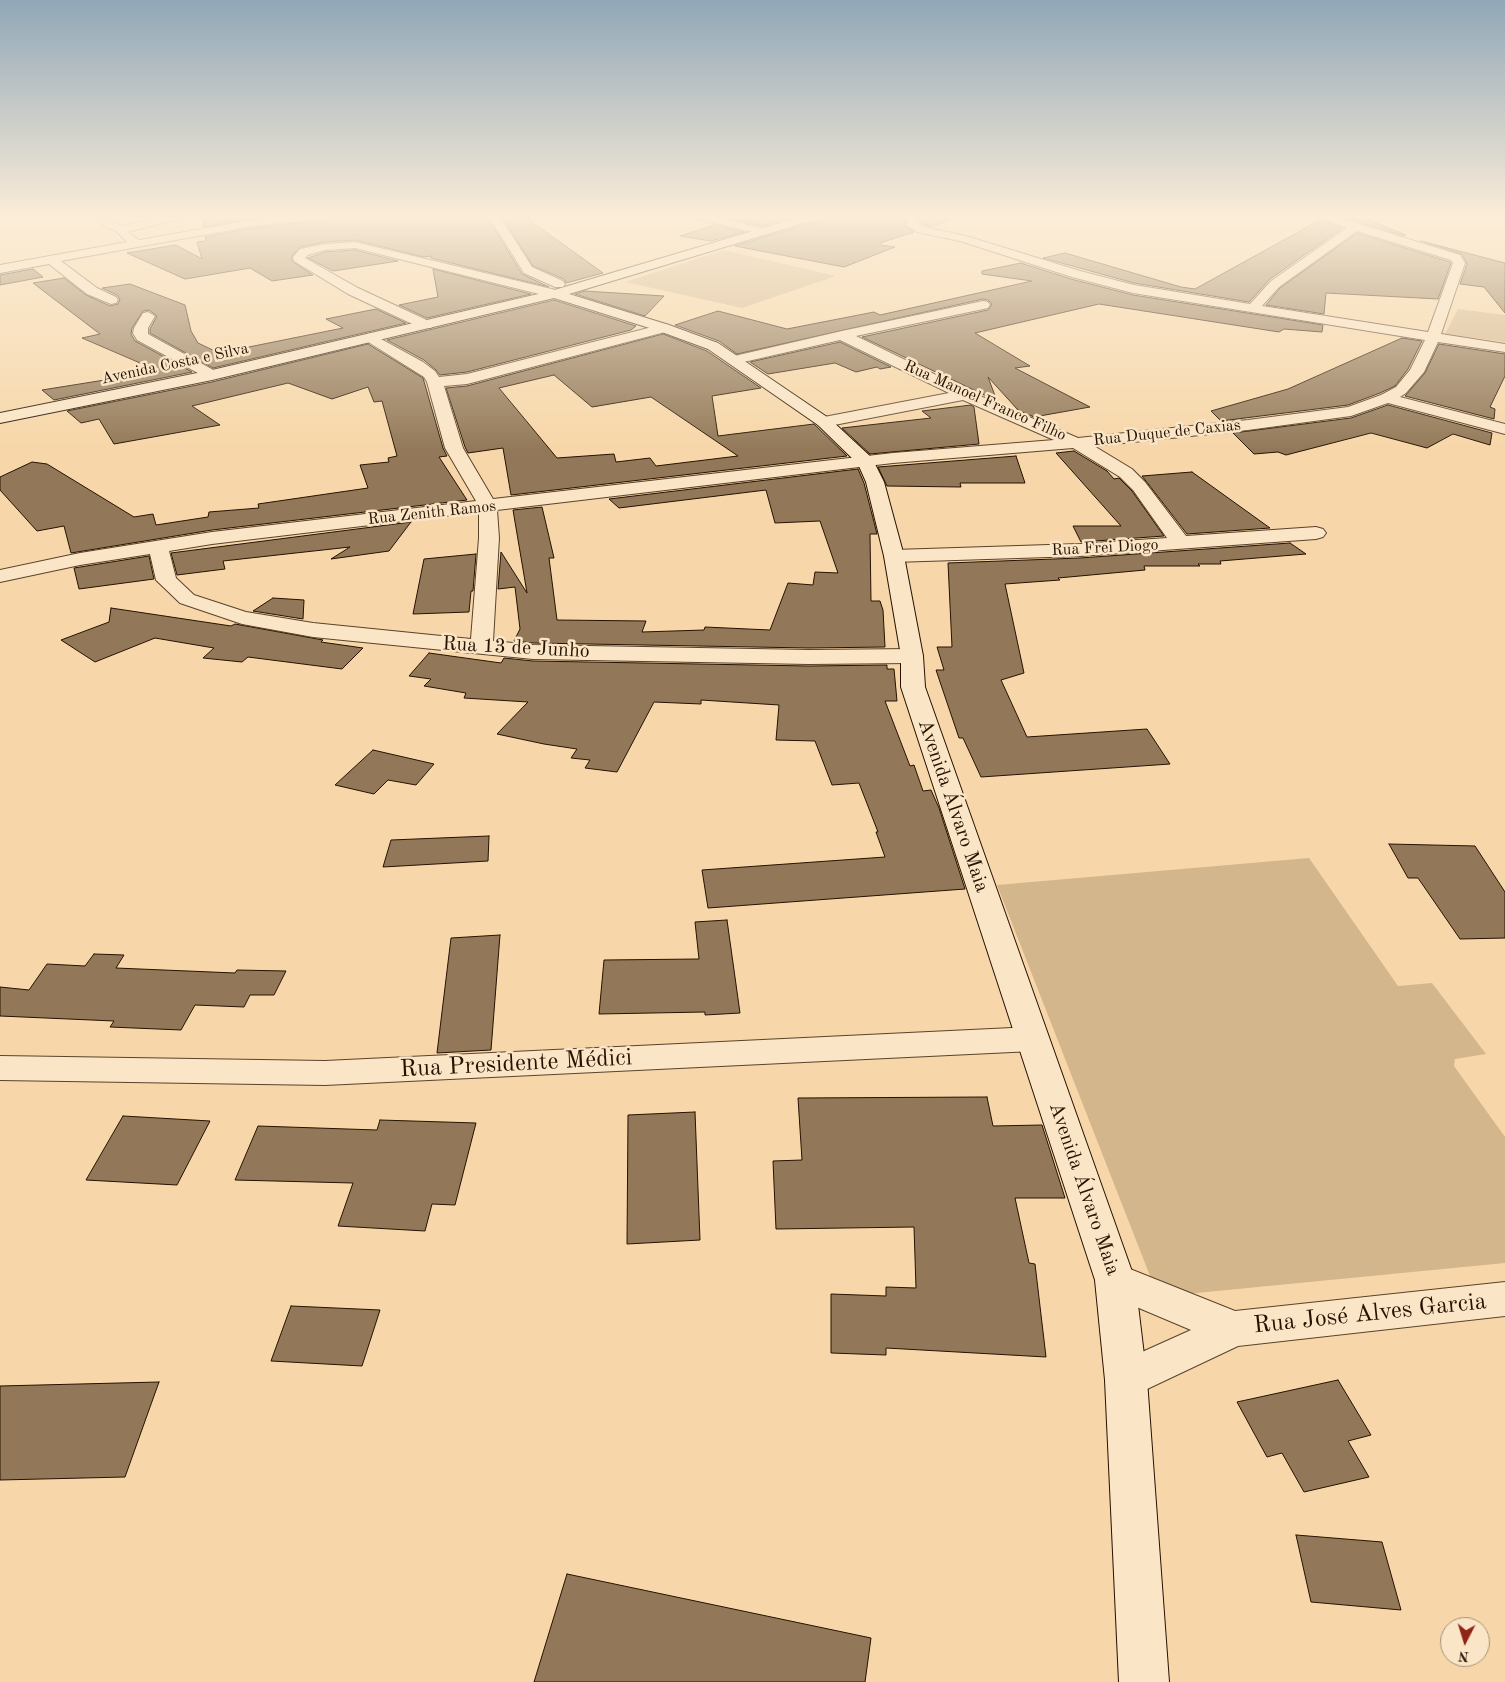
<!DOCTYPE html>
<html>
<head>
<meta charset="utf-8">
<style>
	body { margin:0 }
	#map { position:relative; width:1505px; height:1682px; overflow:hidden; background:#f7d7a9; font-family:"Old Standard TT",serif }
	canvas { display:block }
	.north { position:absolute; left:1440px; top:1617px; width:50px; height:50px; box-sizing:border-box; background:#fae5c7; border:1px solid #a59178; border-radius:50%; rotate:185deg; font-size:14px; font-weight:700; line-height:20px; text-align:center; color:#251201 }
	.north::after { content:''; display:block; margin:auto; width:18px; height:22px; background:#8f2418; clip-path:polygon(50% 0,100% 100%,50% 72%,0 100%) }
</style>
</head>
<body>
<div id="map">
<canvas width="1505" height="1682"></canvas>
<div class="north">N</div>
</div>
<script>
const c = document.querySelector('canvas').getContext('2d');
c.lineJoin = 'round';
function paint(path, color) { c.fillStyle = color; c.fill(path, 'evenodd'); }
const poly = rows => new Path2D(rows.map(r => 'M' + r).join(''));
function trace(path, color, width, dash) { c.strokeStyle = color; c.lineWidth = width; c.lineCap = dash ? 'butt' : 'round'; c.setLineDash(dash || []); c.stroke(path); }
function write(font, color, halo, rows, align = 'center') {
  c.font = font + ' "Old Standard TT",serif'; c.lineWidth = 5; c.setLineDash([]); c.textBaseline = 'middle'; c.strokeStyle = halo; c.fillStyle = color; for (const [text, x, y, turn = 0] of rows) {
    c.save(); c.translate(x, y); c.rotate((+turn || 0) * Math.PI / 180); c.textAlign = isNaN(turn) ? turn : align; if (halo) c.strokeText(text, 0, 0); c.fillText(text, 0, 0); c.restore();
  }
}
paint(poly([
	[724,250,836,276,742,308,625,282],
	[1458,309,1505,315,1505,342,1445,334],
	[1309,858,1398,986,1432,983,1486,1054,1455,1059,1454,1066,1505,1137,1505,1263,1186,1294,1152,1281,997,885]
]), '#d3b68c');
const building = poly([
	[202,215,276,215,204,227,202,215],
	[329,215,486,215,522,274,549,287,431,258,431,256,424,257,355,240,325,242,300,247,292,256,292,261,313,275,272,281,250,268,185,279,127,253,176,245,202,259,197,242,206,241,205,237,247,229,322,220,329,215],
	[501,215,522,215,603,273,566,283,564,279,533,266,501,215],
	[749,215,799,215,762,226,734,220,749,215],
	[827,215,908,215,904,226,914,232,880,243,881,245,895,247,844,267,735,246,825,219,827,215],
	[922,215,949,215,950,220,931,227,920,223,922,215],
	[1337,215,1357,215,1406,235,1404,236,1337,215],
	[1320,220,1343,228,1270,279,1249,302,1134,283,1043,258,1065,253,1181,287,1195,289,1320,220],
	[715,225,744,232,711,241,680,236,715,225],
	[1357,233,1450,262,1451,263,1438,299,1326,293,1324,314,1266,305,1280,288,1357,233],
	[1421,241,1505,263,1505,313,1484,287,1460,284,1467,264,1462,254,1421,241],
	[355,250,398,261,333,271,308,258,325,252,355,250],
	[1021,263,1071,279,1133,295,1323,325,1322,332,1284,329,1279,332,1099,304,975,333,1030,366,1015,368,1090,407,1034,417,1018,410,988,377,997,401,862,337,988,310,992,304,988,300,983,299,737,354,719,341,675,325,718,311,787,329,874,312,880,315,1032,281,982,274,982,271,1021,263],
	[33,269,43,277,0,285,0,275,33,269],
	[433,269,531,294,427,318,399,305,438,297,433,269],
	[64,278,86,295,110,306,118,304,120,299,117,295,102,288,130,284,185,305,191,331,198,343,219,353,343,328,326,319,376,309,406,323,213,368,150,333,150,329,157,316,149,310,143,311,132,328,131,334,135,341,192,372,54,400,42,390,117,378,112,374,147,366,82,338,100,334,33,283,64,278],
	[585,291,664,296,645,316,575,294,585,291],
	[554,300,636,326,631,330,467,372,440,375,436,370,424,360,387,340,554,300],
	[663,334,707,351,761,388,712,396,718,436,814,424,847,456,511,495,503,448,468,453,465,447,446,388,467,386,663,334],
	[554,375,592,407,651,397,738,456,656,466,650,458,616,462,614,454,557,458,499,388,554,375],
	[1402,338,1422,341,1408,369,1395,386,1380,393,1348,405,1221,421,1211,411,1288,389,1402,338],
	[840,342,891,367,880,369,877,367,856,372,835,363,768,374,750,362,840,342],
	[368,344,423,378,443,448,447,456,439,457,467,500,212,530,71,553,64,526,37,531,0,490,0,477,32,462,47,464,134,517,153,514,156,525,208,517,209,512,259,508,258,504,368,488,360,465,389,462,388,458,397,456,382,401,374,402,368,387,332,399,288,383,192,406,220,425,114,444,99,419,81,423,67,411,212,382,368,344],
	[1439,344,1505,354,1505,376,1490,407,1495,409,1494,419,1405,396,1425,373,1439,344],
	[971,405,974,407,979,444,870,454,842,428,931,418,922,411,971,405],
	[1388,405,1492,433,1490,445,1453,434,1427,448,1371,433,1286,455,1278,452,1254,454,1233,433,1351,418,1388,405],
	[1074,451,1107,471,1114,479,1119,478,1132,491,1164,536,1081,542,1073,526,1121,526,1056,453,1074,451],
	[1016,456,1025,483,960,483,961,487,887,486,878,467,1016,456],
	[858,469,864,483,877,534,870,534,871,601,880,601,883,610,885,647,809,648,533,643,514,641,520,629,515,587,498,589,501,552,527,593,513,510,542,507,554,558,549,558,557,620,646,621,642,632,704,630,705,627,770,630,788,583,813,585,815,572,838,573,820,521,775,523,766,490,619,508,609,499,858,469],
	[1192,472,1270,528,1187,534,1142,476,1192,472],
	[411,522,389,551,331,559,350,547,223,561,225,569,177,575,171,553,411,522],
	[1290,543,1306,554,1220,561,1221,564,1198,564,1200,566,1144,566,1145,570,1058,578,1060,580,1005,584,1024,673,1001,680,1027,737,1147,729,1170,764,981,777,963,738,959,738,936,670,944,670,937,647,952,647,948,563,1080,558,1290,543],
	[476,554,473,591,471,591,469,612,413,614,424,559,476,554],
	[149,556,154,579,79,589,74,568,149,556],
	[273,598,304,600,303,619,253,611,273,598],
	[111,608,231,626,235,624,323,640,321,642,363,648,342,669,248,657,242,662,203,658,214,648,155,638,95,662,61,640,109,622,111,608],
	[429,653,501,663,504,658,533,661,809,666,887,665,887,669,894,669,897,701,885,701,910,766,914,765,923,791,931,790,939,808,965,889,708,908,702,870,885,857,876,832,878,832,859,783,832,785,815,741,776,740,779,705,701,700,701,704,654,702,617,772,585,768,590,760,571,758,577,749,544,744,497,734,528,702,464,698,466,693,424,686,431,679,409,676,429,653],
	[373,750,434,764,416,785,388,780,374,794,335,785,373,750],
	[489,836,488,861,383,867,391,840,489,836],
	[1389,844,1475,846,1505,892,1505,938,1460,939,1418,878,1408,878,1389,844],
	[727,920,740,1013,705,1015,705,1012,599,1014,604,960,699,959,695,922,727,920],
	[500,935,491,1050,437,1053,451,938,500,935],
	[94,954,124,955,116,968,235,973,237,970,286,971,274,995,250,995,244,1007,195,1005,181,1030,110,1027,114,1021,0,1016,0,987,29,990,47,964,85,966,94,954],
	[987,1097,993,1126,1042,1125,1065,1198,1015,1198,1029,1263,1035,1264,1046,1357,886,1348,886,1355,831,1353,831,1294,886,1296,886,1287,916,1288,914,1227,776,1229,773,1161,802,1160,798,1098,987,1097],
	[695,1112,700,1240,627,1244,628,1115,695,1112],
	[123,1116,210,1121,177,1185,86,1180,123,1116],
	[380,1120,476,1123,455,1205,432,1204,425,1231,338,1226,353,1183,235,1180,258,1126,377,1130,380,1120],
	[291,1306,380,1310,362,1366,271,1361,291,1306],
	[1338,1380,1371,1435,1348,1441,1369,1477,1304,1492,1282,1453,1267,1457,1237,1402,1338,1380],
	[159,1382,125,1477,0,1480,0,1386,159,1382],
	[1296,1535,1382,1542,1401,1610,1311,1602,1296,1535],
	[567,1574,871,1638,865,1682,534,1682,567,1574]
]);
paint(building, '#927858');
trace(building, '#251201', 1);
const street = poly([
	[93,215,104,215,109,221,123,226,168,215,187,215,186,217,128,232,139,240,247,221,292,215,327,215,322,218,247,227,61,261,97,288,116,297,118,300,116,303,111,304,87,294,49,264,0,273,0,265,127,242,116,231,101,225,93,215],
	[488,215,499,215,532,267,563,281,565,284,563,287,555,287,524,273,488,215],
	[686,215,707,215,770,230,772,232,766,235,687,217,686,215],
	[910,215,920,215,918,224,924,227,966,236,1080,271,1134,285,1250,304,1271,281,1347,228,1313,215,1330,215,1460,255,1465,263,1441,334,1505,344,1505,352,1438,342,1424,372,1406,393,1400,397,1505,424,1505,434,1388,403,1351,416,1248,430,1094,446,1132,469,1145,482,1186,536,1316,527,1323,529,1326,533,1323,537,1316,539,1080,556,894,562,887,560,884,556,887,552,894,550,1080,544,1167,538,1133,490,1120,477,1073,448,893,463,497,510,499,538,493,641,533,645,809,650,912,649,920,651,923,656,920,661,912,663,809,664,533,659,313,637,242,624,180,603,156,580,150,554,80,565,0,582,0,570,80,553,212,532,476,501,445,448,427,382,424,377,365,340,363,337,370,333,423,362,435,371,439,377,467,374,664,324,669,325,671,328,669,331,467,384,444,386,463,448,493,499,893,453,1054,440,963,400,824,427,818,425,816,422,818,419,824,417,949,393,840,340,735,364,730,363,728,360,730,357,842,331,983,301,988,302,990,305,988,308,856,336,971,392,1078,438,1248,420,1348,407,1381,395,1396,387,1410,370,1425,340,1133,293,1072,277,960,241,917,232,906,225,910,215],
	[1357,231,1451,260,1453,263,1428,332,1262,306,1279,287,1357,231],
	[479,512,479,538,471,639,313,623,246,612,194,595,176,578,169,551,212,544,479,512],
	[355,242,560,291,561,294,555,298,355,248,325,250,308,255,305,258,358,288,431,322,433,325,431,328,421,328,348,294,294,261,293,257,300,249,325,244,355,242],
	[148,312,155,316,148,328,148,334,217,372,220,375,217,378,207,378,137,340,133,333,134,328,143,313,148,312],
	[1033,1027,1045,1031,1049,1039,1045,1047,1033,1051,325,1085,0,1080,0,1056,325,1061,1033,1027],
	[1115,1263,1235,1311,1505,1282,1505,1316,1238,1346,1126,1399,1111,1394,1105,1380,1111,1366,1191,1330,1101,1292,1095,1280,1101,1268,1115,1263]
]);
const secondary = poly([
	[807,215,825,215,824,217,569,294,669,325,718,343,830,419,872,458,884,482,904,556,923,656,925,687,1135,1280,1147,1380,1169,1682,1119,1682,1105,1380,1095,1280,901,687,901,656,884,556,866,482,858,464,818,425,708,349,659,331,554,298,212,380,0,423,0,413,212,370,551,291,807,215]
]);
trace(street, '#5a432b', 2);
trace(secondary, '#251201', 2);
paint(street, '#fae5c7');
paint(secondary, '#fae5c7');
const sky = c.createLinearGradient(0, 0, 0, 451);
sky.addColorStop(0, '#91a7b8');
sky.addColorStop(0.48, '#fbedd8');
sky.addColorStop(1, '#fbedd800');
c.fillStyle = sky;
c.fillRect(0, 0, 1505, 451);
write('16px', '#251201', '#fae5c7', [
	["Avenida Costa e Silva",175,364,-12],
	["Rua Manoel Franco Filho",985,401,24],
	["Rua Duque de Caxias",1167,433,-6],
	["Rua Zenith Ramos",432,513,-6],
	["Rua Frei Diogo",1105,548,-3]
]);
write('20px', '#251201', '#fae5c7', [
	["Rua 13 de Junho",516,648,3],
	["Avenida Álvaro Maia",953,806,71],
	["Avenida Álvaro Maia",1084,1189,71]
]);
write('24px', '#251201', '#fae5c7', [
	["Rua Presidente Médici",516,1064,-3],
	["Rua José Alves Garcia",1370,1314,-6]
]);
</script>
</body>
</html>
